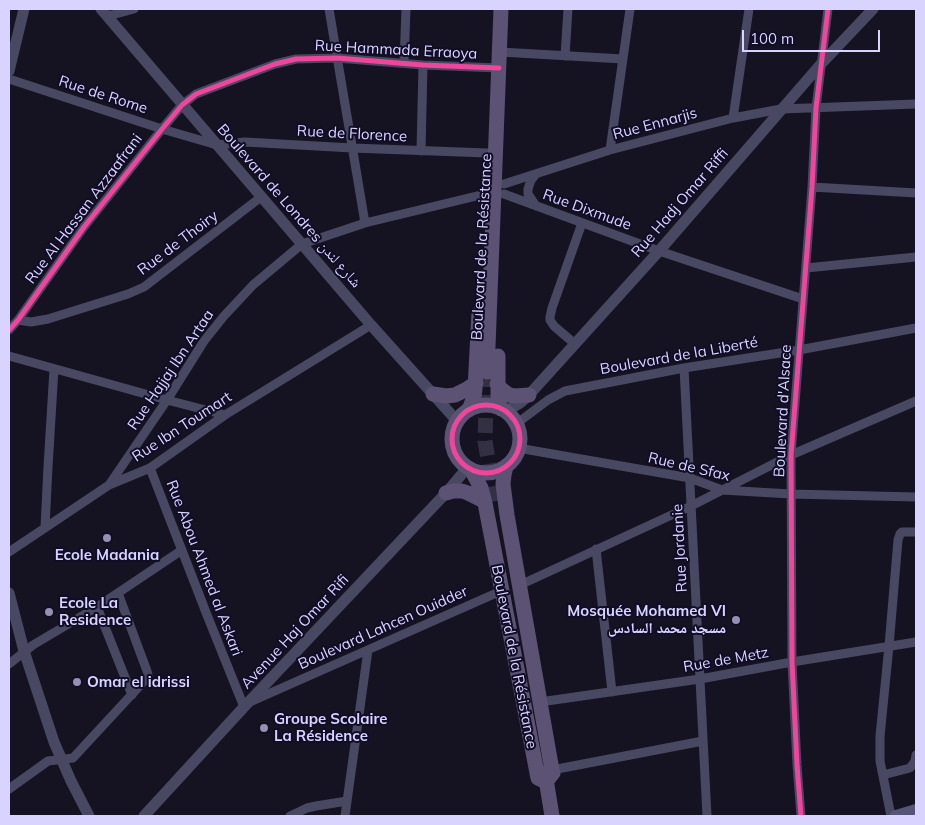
<!DOCTYPE html>
<html>
<head>
<meta charset="utf-8">
<style>
	body { margin:0 }
	#map { position:relative; width:925px; height:825px; overflow:hidden; background:#151321; font-family:Mulish,sans-serif }
	canvas { display:block }
	.frame { position:absolute; inset:0; border:10px solid #d8d4ff; pointer-events:none }
	.scale { position:absolute; left:742px; top:30px; width:138px; height:22px; box-sizing:border-box; border:2px solid #d8d4ff; border-top:0; padding-left:6px; font-size:15px; line-height:18px; white-space:nowrap; color:#d8d4ff; -webkit-text-stroke:4px #110d27; paint-order:stroke }
</style>
</head>
<body>
<div id="map">
<canvas width="925" height="825"></canvas>
<div class="frame"></div>
<div class="scale">100 m</div>
</div>
<script>
const c = document.querySelector('canvas').getContext('2d');
c.lineJoin = 'round';
const poly = rows => new Path2D(rows.map(r => 'M' + r).join(''));
function trace(path, color, width, dash) { c.strokeStyle = color; c.lineWidth = width; c.lineCap = dash ? 'butt' : 'round'; c.setLineDash(dash || []); c.stroke(path); }
function write(font, color, halo, rows, align = 'center') {
  c.font = font + ' Mulish,"Noto Naskh Arabic",sans-serif'; c.lineWidth = 4; c.setLineDash([]); c.textBaseline = 'middle'; c.strokeStyle = halo; c.fillStyle = color; for (const [text, x, y, turn = 0] of rows) {
    c.save(); c.translate(x, y); c.rotate((+turn || 0) * Math.PI / 180); c.textAlign = isNaN(turn) ? turn : align; if (halo) c.strokeText(text, 0, 0); c.fillText(text, 0, 0); c.restore();
  }
}
trace(poly([
	[487,372,485,441,495,502]
]), '#323042', 15, [15, 8]);
trace(poly([
	[329,9,365,223],
	[108,16,134,9],
	[500,52,623,59],
	[565,56,568,9],
	[404,63,406,9],
	[9,79,162,129,217,145,245,142,352,148,487,153],
	[733,118,749,9],
	[610,150,630,9],
	[421,151,423,65],
	[504,184,610,150,733,118,781,109,916,104],
	[812,187,916,193],
	[504,194,659,251,803,299],
	[536,206,528,194,528,189,531,180,536,174],
	[806,268,916,257],
	[18,320,31,322,48,319,128,294,144,287,261,197],
	[9,330,18,320,84,227,162,129,182,105,196,94,275,64,296,59,337,58,423,65,499,68],
	[575,344,554,326,550,320,550,317,552,308,582,223],
	[9,356,167,400,225,415],
	[684,368,707,816],
	[516,424,548,400,565,391,684,368,799,350,916,328],
	[518,448,690,478,722,490,791,494,916,497],
	[150,468,207,615,244,707],
	[109,485,167,400,204,341,224,316,253,285,302,244,365,223,485,194],
	[45,527,48,467,54,369],
	[596,549,612,692],
	[9,552,109,485,150,468,225,415,371,325],
	[520,585,691,506,791,455,916,401],
	[97,607,132,695],
	[9,664,33,645,97,607,182,550],
	[250,702,501,591],
	[540,702,700,679,792,662,916,642],
	[552,770,703,741],
	[883,775,910,768,915,761,916,755],
	[9,789,48,761,73,758,147,678,148,675,147,671,118,593],
	[290,816,307,808,316,806,347,801],
	[345,816,368,650],
	[801,816,797,765,792,662,791,455,812,187,816,108,828,9],
	[891,816,880,761,880,736,889,646,898,540,900,534,902,532,916,532]
]), '#484862', 9);
trace(poly([
	[101,9,371,325,457,421],
	[9,71,24,9],
	[505,412,520,403,528,396,659,251,821,64,873,9],
	[9,593,24,651,54,742,71,781,89,816],
	[144,816,244,707,446,493,467,468]
]), '#484862', 11);
trace(poly([
	[896,816,916,810]
]), '#565575', 12);
trace(poly([
	[498,356,498,396,499,403,501,409],
	[487,372,501,9],
	[497,384,501,389,509,395,515,396,529,395],
	[433,394,446,396,455,395,467,389,476,383],
	'452 439a34 34 0 1 1 68 0a34 34 0 1 1-68 0Z',
	[469,410,474,397,475,389,479,313],
	[506,466,504,475,503,484,507,515,552,770,553,773,546,782],
	[472,471,481,488,485,503,538,778,546,782],
	[446,493,453,491,462,491,468,493,484,501],
	[545,773,552,816]
]), '#5c5273', 15);
trace(poly([
	[9,330,18,320,84,227,162,129,182,105,196,94,275,64,296,59,337,58,423,65,499,68],
	'452 439a34 34 0 1 1 68 0a34 34 0 1 1-68 0Z',
	[801,816,797,765,792,662,791,455,812,187,816,108,828,9]
]), '#ed469a', 5);
for (const [x, y, r, color] of [
	[107,538,5,"#9490b1"],
	[49,612,5,"#9490b1"],
	[736,620,5,"#9490b1"],
	[77,682,5,"#9490b1"],
	[264,728,5,"#9490b1"]
]) { const dot = new Path2D(); dot.arc(x, y, r, 0, 2 * Math.PI); c.fillStyle = color; c.fill(dot); trace(dot, '#110d27', 2); }
write('15px', '#d8d4ff', '#110d27', [
	["Rue Hammada Erraoya",396,50,3],
	["Rue de Rome",103,95,18],
	["Rue Ennarjis",655,124,-15],
	["Rue de Florence",352,134,3],
	["Rue Hadj Omar Riffi",680,203,-49],
	["Boulevard de Londres شارع لندن",289,206,49],
	["Rue Al Hassan Azzaafrani",84,209,-53],
	["Rue Dixmude",587,210,20],
	["Rue de Thoiry",178,243,-37],
	["Boulevard de la Résistance",482,247,-87],
	["Boulevard de la Liberté",679,356,-10],
	["Rue Hajjaj Ibn Artaa",171,370,-56],
	["Boulevard d'Alsace",783,411,-87],
	["Rue Ibn Toumart",182,427,-33],
	["Rue de Sfax",689,467,13],
	["Rue Jordanie",680,548,-93],
	["Rue Abou Ahmed al Askari",204,568,69],
	["Boulevard Lahcen Ouidder",383,628,-24],
	["Avenue Haj Omar Rifi",295,632,-47],
	["Boulevard de la Résistance",514,657,79],
	["Rue de Metz",726,660,-10]
]);
write('bold 15px', '#d8d4ff', '#110d27', [
	["Ecole Madania",107,555,"center"],
	["Ecole La",59,603],
	["Residence",59,620],
	["Mosquée Mohamed VI",726,611,"right"],
	["مسجد محمد السادس",726,628,"right"],
	["Omar el idrissi",87,682],
	["Groupe Scolaire",274,719],
	["La Résidence",274,736]
], 'left');
</script>
</body>
</html>
